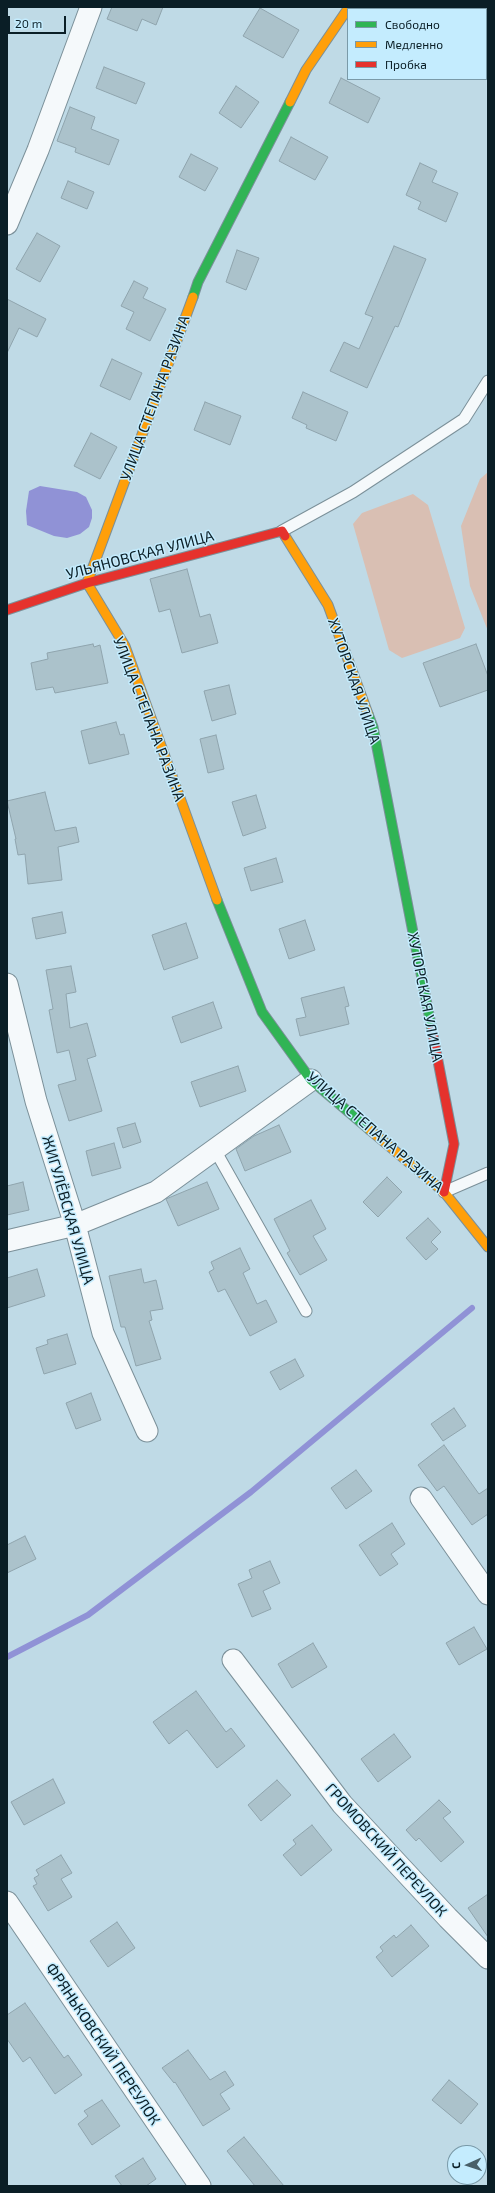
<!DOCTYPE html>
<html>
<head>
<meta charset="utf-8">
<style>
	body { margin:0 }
	#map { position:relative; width:495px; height:2193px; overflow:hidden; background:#bfdae6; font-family:"Exo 2",sans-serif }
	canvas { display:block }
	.frame { position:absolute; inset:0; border:8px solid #0a1e26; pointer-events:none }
	.legend { position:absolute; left:347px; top:8px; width:140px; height:72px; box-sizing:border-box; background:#c4ecfe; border:1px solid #7a9aa8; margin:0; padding:5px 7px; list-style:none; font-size:12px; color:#0a1e26 }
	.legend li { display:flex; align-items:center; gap:8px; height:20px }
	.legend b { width:20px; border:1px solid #7a9aa8 }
	.north { position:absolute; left:447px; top:2145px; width:40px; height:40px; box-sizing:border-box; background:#c4ecfe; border:1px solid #7a9aa8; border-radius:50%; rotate:267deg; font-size:11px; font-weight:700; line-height:16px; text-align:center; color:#0a1e26 }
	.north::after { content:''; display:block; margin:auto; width:14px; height:18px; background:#496069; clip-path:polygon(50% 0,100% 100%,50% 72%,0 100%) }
	.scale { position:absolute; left:8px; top:16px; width:58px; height:18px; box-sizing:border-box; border:2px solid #0a1e26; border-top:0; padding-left:5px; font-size:12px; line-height:14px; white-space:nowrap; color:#0a1e26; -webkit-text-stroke:3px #c4ecfe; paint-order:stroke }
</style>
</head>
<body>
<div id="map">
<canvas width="495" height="2193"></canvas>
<div class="frame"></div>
<ul class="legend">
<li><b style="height:5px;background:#30b455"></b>Свободно</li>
<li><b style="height:5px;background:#ff9f0a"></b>Медленно</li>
<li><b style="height:5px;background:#e5322d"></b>Пробка</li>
</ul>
<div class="north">С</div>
<div class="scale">20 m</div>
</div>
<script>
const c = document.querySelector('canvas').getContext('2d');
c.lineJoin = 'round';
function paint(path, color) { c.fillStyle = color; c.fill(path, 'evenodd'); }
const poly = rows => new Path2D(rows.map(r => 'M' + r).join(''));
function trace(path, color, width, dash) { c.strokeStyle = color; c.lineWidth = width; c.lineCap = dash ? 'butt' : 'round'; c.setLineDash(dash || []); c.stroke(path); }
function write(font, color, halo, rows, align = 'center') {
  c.font = font + ' "Exo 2",sans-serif'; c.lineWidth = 3; c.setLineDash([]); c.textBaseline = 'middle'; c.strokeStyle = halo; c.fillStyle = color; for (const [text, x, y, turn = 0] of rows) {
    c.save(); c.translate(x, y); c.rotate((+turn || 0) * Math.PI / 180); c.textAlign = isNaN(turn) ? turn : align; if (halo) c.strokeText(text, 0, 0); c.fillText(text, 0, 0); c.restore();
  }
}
paint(poly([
	[488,472,488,631,470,586,461,526,480,479],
	[413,494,428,505,465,628,460,638,402,658,389,650,353,524,362,513]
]), '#d9bfb3');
paint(poly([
	[40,486,77,492,86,497,92,510,92,518,89,527,80,534,67,538,54,536,27,525,26,511,29,491]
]), '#9092d6');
trace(poly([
	[7,1657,88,1615,251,1492,472,1308]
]), '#9092d6', 6);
const building = poly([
	[112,7,163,7,156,25,142,19,137,31,107,19,112,7],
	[260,8,299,30,283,58,243,36,260,8],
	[104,67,145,83,136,104,96,88,104,67],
	[341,78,380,98,368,123,329,103,341,78],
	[236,86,259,102,241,128,219,113,236,86],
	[70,107,95,117,91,129,119,140,109,165,75,152,76,148,57,141,70,107],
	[291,137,328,157,315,180,279,161,291,137],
	[191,154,218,168,205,191,179,177,191,154],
	[420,163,437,171,432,182,458,193,446,222,418,209,421,202,406,195,420,163],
	[68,181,94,192,87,209,61,198,68,181],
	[37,233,60,246,40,282,16,269,37,233],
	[394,246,426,259,398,327,395,326,367,388,330,371,344,342,359,349,373,317,365,314,394,246],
	[237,250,259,258,246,290,226,282,237,250],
	[134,281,148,288,143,298,166,309,150,341,126,329,134,312,121,306,134,281],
	[7,299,46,319,37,337,19,328,7,353,7,299],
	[112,359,142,373,130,400,100,386,112,359],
	[303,392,348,412,336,441,306,428,307,425,292,418,303,392],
	[205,402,241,416,230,445,194,430,205,402],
	[91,433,117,447,100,479,74,466,91,433],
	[187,569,200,617,210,614,218,643,182,653,170,609,159,612,150,579,187,569],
	[93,644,94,647,100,645,108,683,55,693,53,687,36,690,31,663,48,659,47,653,93,644],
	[476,644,488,676,488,690,440,707,423,663,476,644],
	[229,685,236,714,212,721,204,691,229,685],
	[116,722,120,735,124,734,129,754,89,764,81,731,116,722],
	[216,735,224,769,208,773,200,739,216,735],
	[45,792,55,831,76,827,79,842,58,847,62,880,28,884,25,854,18,855,15,839,16,839,7,801,45,792],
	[256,795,266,828,243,836,232,802,256,795],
	[276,858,283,882,251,891,244,868,276,858],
	[62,912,66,933,36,939,32,918,62,912],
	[305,920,315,950,289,959,279,929,305,920],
	[186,923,198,958,164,970,152,935,186,923],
	[71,966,76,992,66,994,70,1028,87,1023,96,1056,87,1059,102,1111,69,1121,58,1085,76,1080,69,1050,57,1053,49,1010,53,1009,46,970,71,966],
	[344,987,349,1006,345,1007,349,1024,300,1036,296,1019,306,1017,301,998,344,987],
	[213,1002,222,1028,181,1043,172,1017,213,1002],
	[238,1066,246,1091,200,1107,191,1082,238,1066],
	[135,1123,141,1142,123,1148,117,1128,135,1123],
	[279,1125,291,1152,245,1171,236,1149,254,1136,279,1125],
	[114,1143,121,1168,92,1176,86,1151,114,1143],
	[387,1177,402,1192,378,1217,363,1202,387,1177],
	[23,1182,29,1210,7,1215,7,1186,23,1182],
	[207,1182,219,1209,178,1226,166,1199,207,1182],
	[311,1200,326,1229,313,1236,327,1260,300,1275,287,1253,290,1251,274,1219,311,1200],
	[428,1218,441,1232,431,1242,438,1249,426,1260,406,1238,428,1218],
	[240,1248,250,1269,243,1273,257,1304,266,1300,277,1322,250,1336,225,1289,218,1292,209,1272,214,1269,211,1262,240,1248],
	[37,1269,45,1296,7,1308,7,1278,37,1269],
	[141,1269,144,1283,156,1280,163,1309,150,1311,152,1320,149,1321,161,1359,136,1366,125,1327,121,1327,109,1276,141,1269],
	[67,1334,76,1364,44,1374,36,1348,48,1344,47,1340,67,1334],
	[295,1359,304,1376,280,1390,270,1372,295,1359],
	[91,1393,101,1420,76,1429,66,1403,91,1393],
	[454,1408,466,1426,443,1441,431,1424,454,1408],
	[444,1445,479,1494,488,1488,488,1514,472,1525,444,1486,437,1491,418,1465,444,1445],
	[356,1470,372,1491,346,1509,331,1488,356,1470],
	[392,1523,405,1544,391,1554,398,1564,380,1576,359,1545,392,1523],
	[25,1536,36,1559,7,1573,7,1545,25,1536],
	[270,1561,280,1583,263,1591,271,1609,252,1617,238,1584,252,1578,249,1570,270,1561],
	[474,1627,487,1649,459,1665,446,1643,474,1627],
	[313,1643,327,1667,292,1688,278,1664,313,1643],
	[196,1691,226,1732,231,1728,245,1746,217,1768,187,1730,169,1744,153,1722,196,1691],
	[394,1734,411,1757,378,1782,361,1759,394,1734],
	[53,1779,65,1803,24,1825,11,1802,53,1779],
	[277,1780,291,1795,261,1821,248,1805,277,1780],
	[439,1800,451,1812,443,1818,464,1842,441,1862,419,1838,416,1841,406,1830,439,1800],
	[312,1825,332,1850,301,1876,283,1855,296,1844,293,1840,312,1825],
	[61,1855,72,1873,61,1879,72,1897,48,1911,33,1886,37,1884,34,1878,39,1875,36,1870,61,1855],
	[488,1894,488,1937,468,1908,488,1894],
	[117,1922,135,1948,108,1967,90,1941,117,1922],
	[411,1925,429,1946,392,1977,376,1957,383,1951,380,1947,394,1935,396,1938,411,1925],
	[25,2003,64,2058,68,2055,82,2075,55,2094,30,2057,23,2062,7,2039,7,2015,25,2003],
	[188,2050,210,2080,225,2071,234,2085,220,2094,230,2109,203,2126,175,2082,174,2083,162,2068,188,2050],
	[449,2080,478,2104,461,2124,432,2100,449,2080],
	[102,2100,120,2126,92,2145,78,2124,88,2116,84,2111,102,2100],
	[244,2137,284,2186,255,2186,227,2151,244,2137],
	[143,2158,156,2179,146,2186,122,2186,115,2176,143,2158]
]);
paint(building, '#abc2cb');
trace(building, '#8fa4ad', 1);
const lane = poly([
	[282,531,353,492,464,419,488,381],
	[215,1150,306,1311],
	[444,1192,488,1173]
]);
const street = poly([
	[391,7,395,9],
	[7,224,38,150,91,7],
	[7,984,36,1101,75,1225,103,1333,147,1431],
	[7,1241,75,1225,156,1192,311,1080],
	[421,1498,488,1594],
	[233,1660,342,1804,448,1918,488,1958],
	[7,1902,200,2186]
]);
const fast = poly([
	[193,297,198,282,290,102],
	[368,714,373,727,432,1030],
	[217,900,262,1012,311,1080,370,1130]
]);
const slow = poly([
	[290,102,306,70,349,7],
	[285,536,328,605,368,714],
	[87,583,125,646,217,900],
	[87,583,193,297],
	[370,1130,444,1192,488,1247]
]);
const jam = poly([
	[7,610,87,583,282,531,285,536],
	[432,1030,454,1144,444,1192]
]);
trace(lane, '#7b9099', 13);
trace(street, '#7b9099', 23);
trace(fast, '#7b9099', 11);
trace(slow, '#7b9099', 11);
trace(jam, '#7b9099', 11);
trace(poly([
	[486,64,488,66]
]), '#cad2d7', 2.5, [2, 2]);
trace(lane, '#f5f9fb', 11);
trace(street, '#f5f9fb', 21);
trace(fast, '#30b455', 9);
trace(slow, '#ff9f0a', 9);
trace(jam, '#e5322d', 9);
write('15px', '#0a1e26', '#c4ecfe', [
	["УЛИЦА СТЕПАНА РАЗИНА",155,398,-70],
	["УЛЬЯНОВСКАЯ УЛИЦА",140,555,-15],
	["ХУТОРСКАЯ УЛИЦА",354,681,71],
	["УЛИЦА СТЕПАНА РАЗИНА",149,719,69],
	["ХУТОРСКАЯ УЛИЦА",425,997,79],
	["УЛИЦА СТЕПАНА РАЗИНА",375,1132,41],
	["ЖИГУЛЁВСКАЯ УЛИЦА",68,1210,74],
	["ГРОМОВСКИЙ ПЕРЕУЛОК",386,1850,48],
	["ФРЯНЬКОВСКИЙ ПЕРЕУЛОК",103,2044,56]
]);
</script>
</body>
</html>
